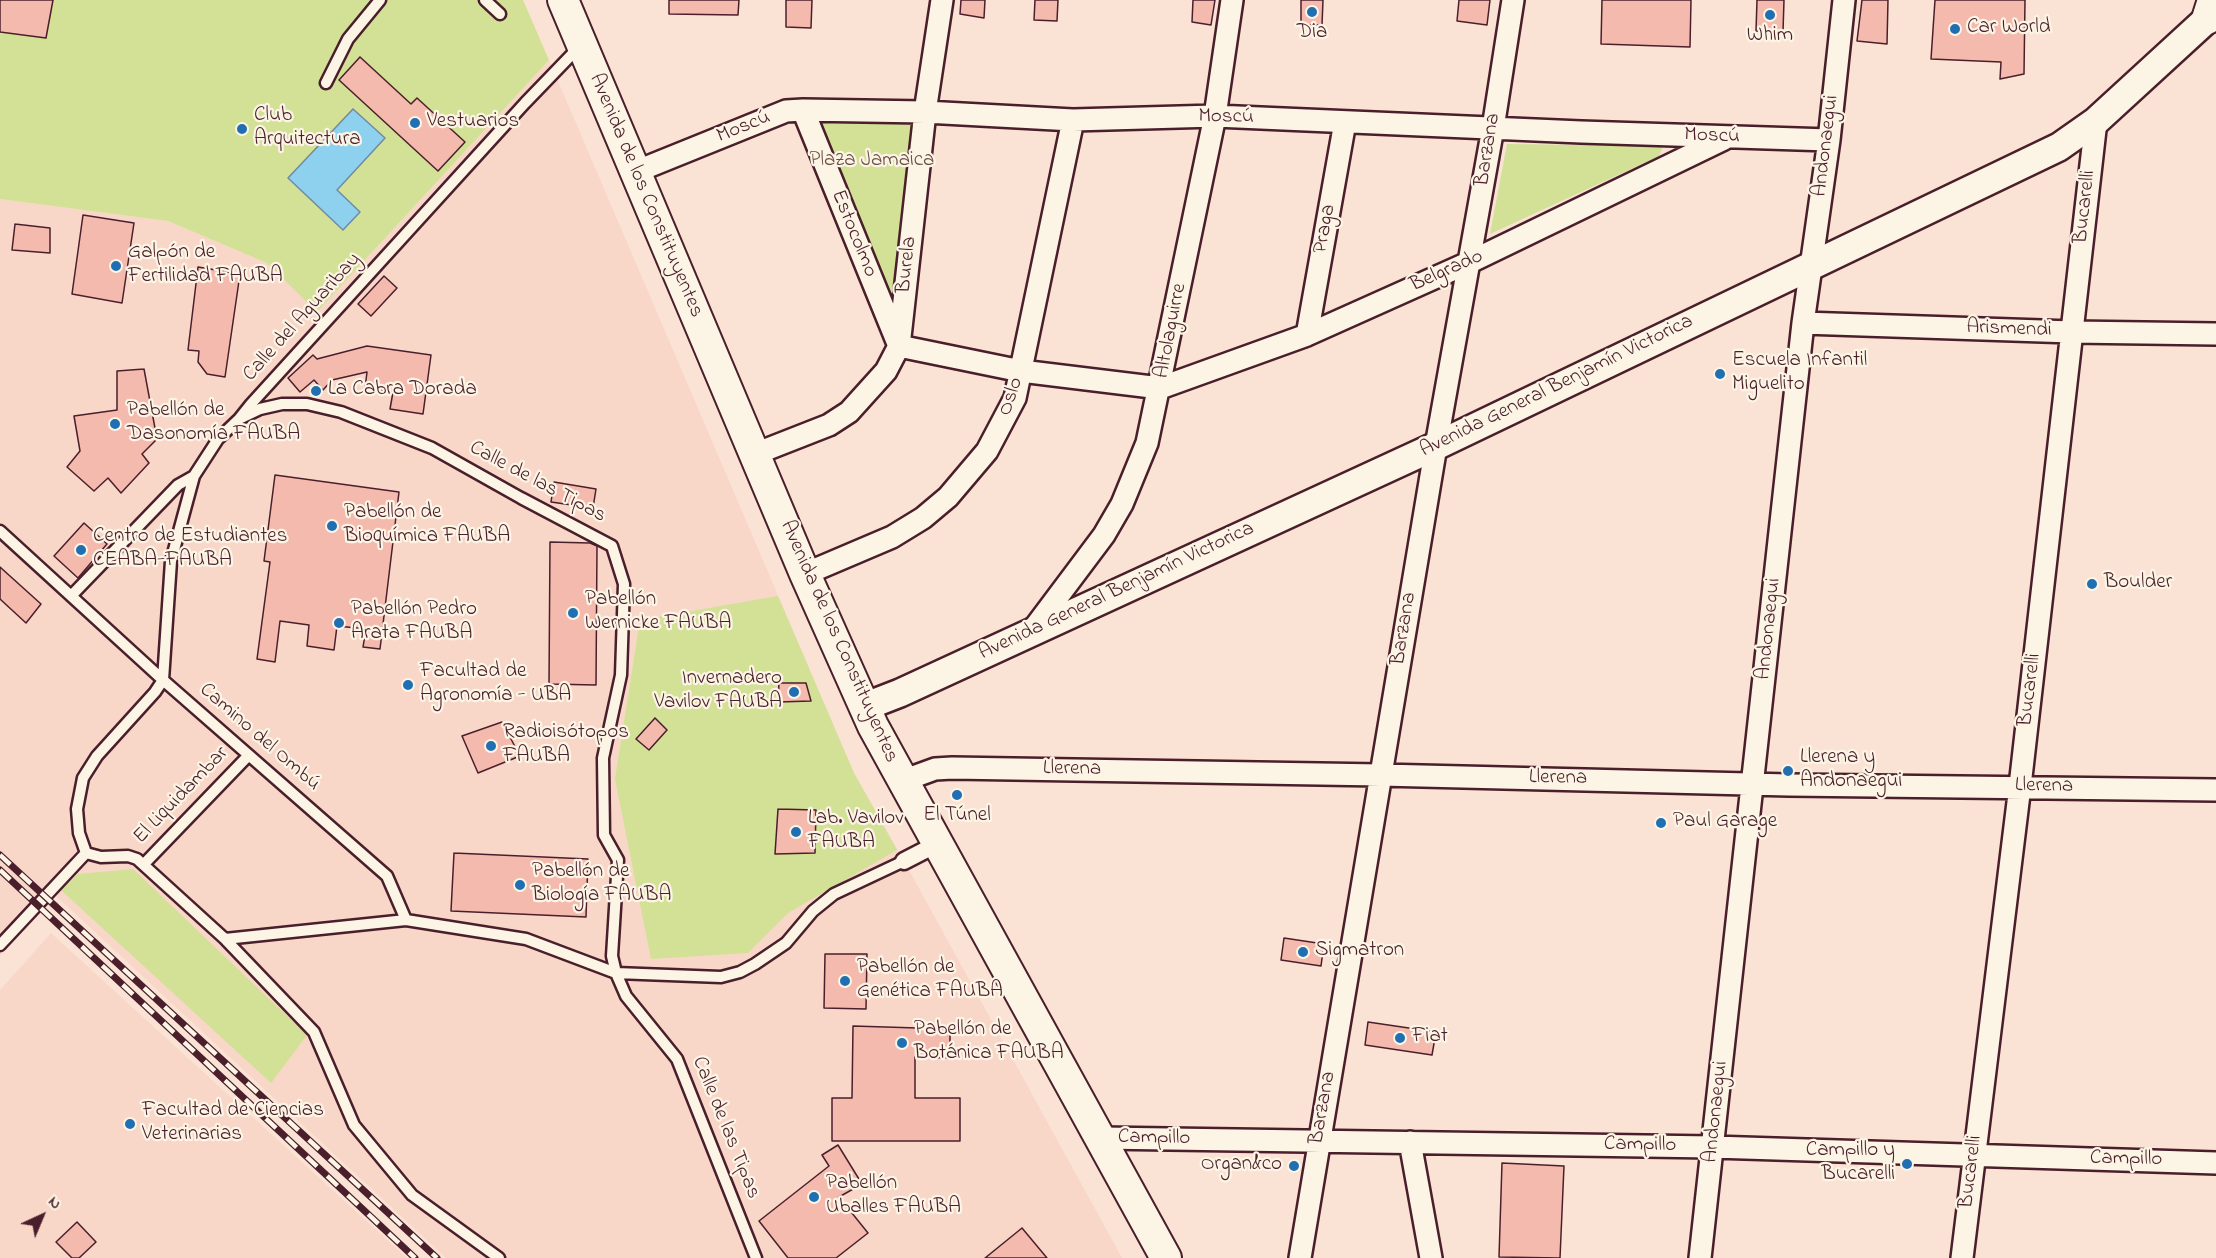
<!DOCTYPE html>
<html>
<head>
<meta charset="utf-8">
<style>
	body { margin:0 }
	#map { position:relative; width:2216px; height:1258px; overflow:hidden; background:#fae3d4; font-family:"Indie Flower",sans-serif }
	canvas { display:block }
	.north { position:absolute; left:12px; top:1186px; width:60px; height:60px; -webkit-text-stroke:4px #fcf5e5; paint-order:stroke; rotate:44deg; font-size:16px; font-weight:700; line-height:24px; text-align:center; color:#4a1f2b }
	.north::after { content:''; display:block; margin:auto; width:21px; height:27px; background:#4a1f2b; clip-path:polygon(50% 0,100% 100%,50% 72%,0 100%) }
</style>
</head>
<body>
<div id="map">
<canvas width="2216" height="1258"></canvas>
<div class="north">N</div>
</div>
<script>
const c = document.querySelector('canvas').getContext('2d');
c.lineJoin = 'round';
function paint(path, color) { c.fillStyle = color; c.fill(path, 'evenodd'); }
const poly = rows => new Path2D(rows.map(r => 'M' + r).join(''));
function trace(path, color, width, dash) { c.strokeStyle = color; c.lineWidth = width; c.lineCap = dash ? 'butt' : 'round'; c.setLineDash(dash || []); c.stroke(path); }
function write(font, color, halo, rows, align = 'center') {
  c.font = font + ' "Indie Flower",sans-serif'; c.lineWidth = 4.5; c.setLineDash([]); c.textBaseline = 'middle'; c.strokeStyle = halo; c.fillStyle = color; for (const [text, x, y, turn = 0] of rows) {
    c.save(); c.translate(x, y); c.rotate((+turn || 0) * Math.PI / 180); c.textAlign = isNaN(turn) ? turn : align; if (halo) c.strokeText(text, 0, 0); c.fillText(text, 0, 0); c.restore();
  }
}
paint(poly([
	[549,60,854,773,904,861,1122,1258,446,1258,55,895,0,956,0,199,168,221,267,263,318,311],
	[51,933,407,1258,0,1258,0,990]
]), '#f8d7c9');
paint(poly([
	[0,0,523,0,549,60,317,312,267,263,168,221,0,199],
	[810,119,917,123,894,324],
	[1507,144,1663,146,1659,156,1490,234],
	[778,596,854,773,897,850,788,913,748,953,651,959,615,779,640,620],
	[133,869,307,1035,271,1083,61,890,78,874]
]), '#d2e195');
const water = poly([
	[353,109,385,138,337,190,360,212,343,230,288,178,353,109]
]);
paint(water, '#8dd1ee');
trace(water, '#728aa0', 1.5);
const building = poly([
	[0,0,53,0,46,38,0,32,0,0],
	[669,0,739,0,738,15,669,14,669,0],
	[786,0,812,0,811,28,786,27,786,0],
	[961,0,985,0,984,18,960,14,961,0],
	[1035,0,1058,0,1057,21,1034,20,1035,0],
	[1193,0,1215,0,1211,25,1192,22,1193,0],
	[1301,0,1323,0,1322,25,1301,25,1301,0],
	[1459,0,1490,0,1487,25,1457,21,1459,0],
	[1602,0,1691,0,1690,47,1601,44,1602,0],
	[1757,0,1784,0,1783,32,1756,31,1757,0],
	[1862,0,1888,0,1887,44,1857,41,1862,0],
	[1935,0,2025,0,2024,74,2000,79,2001,62,1931,59,1935,0],
	[360,57,411,104,417,98,465,142,438,171,339,80,360,57],
	[83,215,134,223,122,303,72,294,83,215],
	[15,224,50,228,50,253,12,250,15,224],
	[198,267,240,274,225,377,207,374,198,362,199,351,188,350,198,267],
	[384,276,397,288,371,316,358,304,384,276],
	[367,346,431,355,423,414,390,409,393,392,365,388,367,372,332,380,323,390,314,380,300,392,288,378,313,355,317,359,367,346],
	[144,369,157,439,142,454,149,463,121,493,108,478,94,491,67,467,80,451,74,416,117,410,117,371,144,369],
	[275,475,399,492,380,649,363,647,366,629,337,626,334,650,307,646,309,625,280,621,275,662,257,659,270,562,264,561,275,475],
	[554,482,596,489,593,508,551,502,554,482],
	[84,523,107,544,78,578,54,556,84,523],
	[550,542,590,543,597,546,596,685,549,684,550,542],
	[0,567,41,604,26,623,0,599,0,567],
	[779,683,806,683,811,701,778,702,779,683],
	[655,718,667,730,649,750,636,739,655,718],
	[502,722,520,756,478,773,462,736,502,722],
	[778,809,816,810,815,853,775,854,778,809],
	[454,853,588,859,586,917,451,911,454,853],
	[1284,938,1324,944,1321,966,1281,960,1284,938],
	[825,954,867,954,866,1009,824,1008,825,954],
	[1368,1022,1436,1032,1432,1055,1365,1045,1368,1022],
	[853,1026,950,1029,950,1058,915,1057,915,1098,960,1098,960,1141,832,1141,832,1098,852,1098,853,1026],
	[838,1145,862,1184,839,1197,868,1233,836,1258,788,1258,759,1221,829,1166,822,1155,838,1145],
	[1502,1163,1564,1166,1560,1258,1499,1257,1502,1163],
	[77,1222,96,1242,79,1258,72,1258,56,1242,77,1222],
	[1022,1228,1047,1258,985,1258,1022,1228]
]);
paint(building, '#f4baae');
trace(building, '#4a1f2b', 1.5);
const service = poly([
	[485,0,500,14],
	[326,83,348,39,380,0],
	[239,419,260,409,282,404,307,404,341,412,432,448,521,498,612,546,624,584,621,675,603,758,604,835,618,860,612,956,616,973,626,996,677,1059,756,1258],
	[0,531,163,680,387,876,406,920],
	[71,596,178,485,194,476],
	[86,853,79,833,77,809,83,778,97,756,155,692,163,680,171,561,194,476,218,439,239,419,251,404,525,103,580,46],
	[86,853,101,857,128,856,137,859,225,939,314,1032,354,1125,412,1195,499,1258],
	[144,864,248,756],
	[225,939,406,920,526,939,616,973,721,977,740,972,755,964,786,943,813,911,834,894,904,861],
	[0,945,86,853]
]);
const pedestrian = poly([
	[904,861,937,844]
]);
const minor = poly([
	[803,110,899,346,1021,371,1160,388,1307,335,1470,262,1724,139],
	[635,172,786,111,803,110,925,112,1073,120,1215,116,1581,132,1829,140],
	[1803,323,2072,332,2216,334],
	[1307,335,1345,122],
	[755,454,829,425,849,412,886,371,899,346,925,112,942,0],
	[805,574,892,537,923,518,948,497,987,451,1015,398,1073,120],
	[1032,631,1104,535,1122,504,1147,443,1215,116,1232,0],
	[902,781,935,769,952,768,1381,775,1789,785,2216,790],
	[1101,1138,1713,1147,2216,1163],
	[1410,1142,1431,1258],
	[1300,1258,1436,446,1493,128,1513,0],
	[1700,1258,1803,323,1829,140,1844,0],
	[1962,1258,2020,786,2096,121]
]);
const tertiary = poly([
	[864,707,900,693,1436,446,2059,147,2096,121,2216,11]
]);
const secondary = poly([
	[563,0,805,574,873,726,1166,1258],
	[2207,19,2213,0]
]);
trace(service, '#4a1f2b', 15);
trace(pedestrian, '#4a1f2b', 21);
trace(minor, '#4a1f2b', 26);
trace(tertiary, '#4a1f2b', 32);
trace(secondary, '#4a1f2b', 34);
trace(service, '#fcf5e5', 10);
trace(pedestrian, '#fcf5e5', 16);
trace(minor, '#fcf5e5', 21);
trace(tertiary, '#fcf5e5', 27);
trace(secondary, '#fcf5e5', 30);
const rail = poly([
	[0,855,437,1258],
	[0,870,415,1258]
]);
trace(rail, '#4a1f2b', 7);
trace(rail, '#fcf5e5', 4.5, [14]);
for (const [x, y, r, color] of [
	[1312,12,6,"#1f6fb2"],
	[1770,15,6,"#1f6fb2"],
	[1955,29,6,"#1f6fb2"],
	[415,123,6,"#1f6fb2"],
	[242,129,6,"#1f6fb2"],
	[116,266,6,"#1f6fb2"],
	[1720,374,6,"#1f6fb2"],
	[316,391,6,"#1f6fb2"],
	[115,424,6,"#1f6fb2"],
	[332,526,6,"#1f6fb2"],
	[81,550,6,"#1f6fb2"],
	[2092,584,6,"#1f6fb2"],
	[573,613,6,"#1f6fb2"],
	[339,623,6,"#1f6fb2"],
	[408,685,6,"#1f6fb2"],
	[794,692,6,"#1f6fb2"],
	[491,746,6,"#1f6fb2"],
	[1788,771,6,"#1f6fb2"],
	[957,795,6,"#1f6fb2"],
	[1661,823,6,"#1f6fb2"],
	[796,832,6,"#1f6fb2"],
	[520,885,6,"#1f6fb2"],
	[1303,952,6,"#1f6fb2"],
	[845,981,6,"#1f6fb2"],
	[1400,1038,6,"#1f6fb2"],
	[902,1043,6,"#1f6fb2"],
	[130,1124,6,"#1f6fb2"],
	[1907,1164,6,"#1f6fb2"],
	[1294,1166,6,"#1f6fb2"],
	[814,1197,6,"#1f6fb2"]
]) { const dot = new Path2D(); dot.arc(x, y, r, 0, 2 * Math.PI); c.fillStyle = color; c.fill(dot); trace(dot, '#fcf5e5', 2); }
write('21px', '#4a1f2b', '#fcf5e5', [
	["Car World",1967,29],
	["Dia",1312,34,"center"],
	["Whim",1770,37,"center"],
	["Club",254,117],
	["Arquitectura",254,141],
	["Vestuarios",427,123],
	["Galpón de",128,254],
	["Fertilidad FAUBA",128,278],
	["Escuela Infantil",1732,362],
	["Miguelito",1732,386],
	["La Cabra Dorada",328,391],
	["Pabellón de",127,412],
	["Dasonomía FAUBA",127,436],
	["Pabellón de",344,514],
	["Bioquímica FAUBA",344,538],
	["Centro de Estudiantes",93,538],
	["CEABA-FAUBA",93,562],
	["Boulder",2104,584],
	["Pabellón",585,601],
	["Wernicke FAUBA",585,625],
	["Pabellón Pedro",351,611],
	["Arata FAUBA",351,635],
	["Facultad de",420,673],
	["Agronomía - UBA",420,697],
	["Invernadero",782,680,"right"],
	["Vavilov FAUBA",782,704,"right"],
	["Radioisótopos",503,734],
	["FAUBA",503,758],
	["Llerena y",1800,759],
	["Andonaegui",1800,783],
	["El Túnel",957,817,"center"],
	["Lab. Vavilov",808,820],
	["FAUBA",808,844],
	["Paul Garage",1673,823],
	["Pabellón de",532,873],
	["Biología FAUBA",532,897],
	["Sigmatron",1315,952],
	["Pabellón de",857,969],
	["Genética FAUBA",857,993],
	["Pabellón de",914,1031],
	["Botánica FAUBA",914,1055],
	["Fiat",1412,1038],
	["Facultad de Ciencias",142,1112],
	["Veterinarias",142,1136],
	["Campillo y",1895,1152,"right"],
	["Bucarelli",1895,1176,"right"],
	["Organ&co",1282,1166,"right"],
	["Pabellón",826,1185],
	["Uballes FAUBA",826,1209]
], 'left');
write('21px', '#4a1f2b', '#fcf5e5', [
	["Moscú",1226,118,1],
	["Moscú",744,128,-22],
	["Moscú",1712,137,2],
	["Andonaegui",1827,146,-83],
	["Barzana",1489,150,-81],
	["Avenida de los Constituyentes",645,196,67],
	["Bucarelli",2086,207,-84],
	["Praga",1326,229,-80],
	["Estocolmo",853,234,68],
	["Burela",908,265,-84],
	["Belgrado",1447,272,-24],
	["Calle del Aguaribay",303,318,-48],
	["Arismendi",2009,330,2],
	["Altolaguirre",1172,331,-79],
	["Avenida General Benjamín Victorica",1557,387,-26],
	["Oslo",1012,397,-71],
	["Calle de las Tipas",537,483,28],
	["Avenida General Benjamín Victorica",1117,592,-25],
	["Barzana",1405,629,-81],
	["Andonaegui",1770,629,-84],
	["Avenida de los Constituyentes",838,642,66],
	["Bucarelli",2031,690,-83],
	["Camino del Ombú",259,738,41],
	["Llerena",1072,770,1],
	["Llerena",1558,779,1],
	["Llerena",2044,787,1],
	["El Liquidambar",182,796,-46],
	["Barzana",1324,1108,-80],
	["Andonaegui",1717,1112,-84],
	["Calle de las Tipas",725,1128,68],
	["Campillo",1154,1139,1],
	["Campillo",1640,1146,1],
	["Campillo",2126,1160,1],
	["Bucarelli",1972,1172,-83]
]);
write('21px', '#6c5046', '#fcf5e5', [
	["Plaza Jamaica",872,162]
]);
</script>
</body>
</html>
